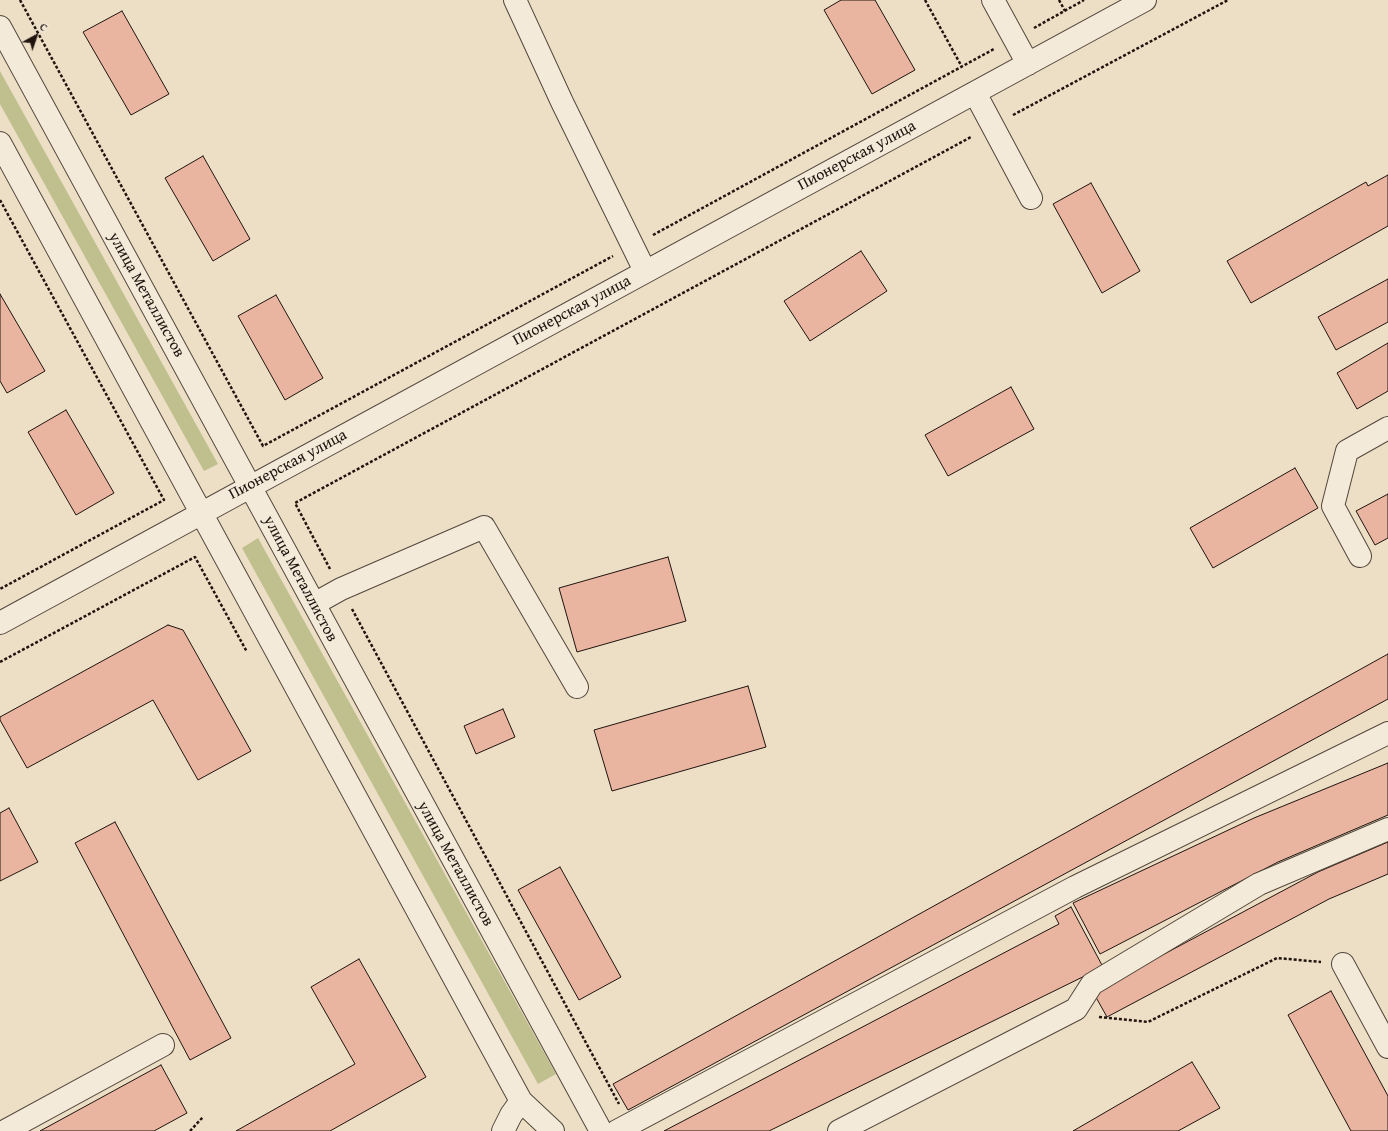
<!DOCTYPE html>
<html>
<head>
<meta charset="utf-8">
<style>
	body { margin:0 }
	#map { position:relative; width:1388px; height:1131px; overflow:hidden; background:#eddfc5; font-family:"Gentium Book Plus",serif }
	canvas { display:block }
	.north { position:absolute; left:16px; top:16px; width:40px; height:40px; -webkit-text-stroke:3px #f3ead9; paint-order:stroke; rotate:40deg; font-size:11px; font-weight:700; line-height:16px; text-align:center; color:#20140f }
	.north::after { content:''; display:block; margin:auto; width:14px; height:18px; background:#20140f; clip-path:polygon(50% 0,100% 100%,50% 72%,0 100%) }
</style>
</head>
<body>
<div id="map">
<canvas width="1388" height="1131"></canvas>
<div class="north">С</div>
</div>
<script>
const c = document.querySelector('canvas').getContext('2d');
c.lineJoin = 'round';
function paint(path, color) { c.fillStyle = color; c.fill(path, 'evenodd'); }
const poly = rows => new Path2D(rows.map(r => 'M' + r).join(''));
function trace(path, color, width, dash) { c.strokeStyle = color; c.lineWidth = width; c.lineCap = dash ? 'butt' : 'round'; c.setLineDash(dash || []); c.stroke(path); }
function write(font, color, halo, rows, align = 'center') {
  c.font = font + ' "Gentium Book Plus",serif'; c.lineWidth = 3; c.setLineDash([]); c.textBaseline = 'middle'; c.strokeStyle = halo; c.fillStyle = color; for (const [text, x, y, turn = 0] of rows) {
    c.save(); c.translate(x, y); c.rotate((+turn || 0) * Math.PI / 180); c.textAlign = isNaN(turn) ? turn : align; if (halo) c.strokeText(text, 0, 0); c.fillText(text, 0, 0); c.restore();
  }
}
paint(poly([
	[0,71,218,464,204,471,0,104],
	[258,538,556,1074,538,1084,242,548]
]), '#c0c08f');
const building = poly([
	[841,0,875,0,915,70,872,94,824,10,841,0],
	[122,11,169,94,131,115,83,32,122,11],
	[203,156,250,239,213,261,165,178,203,156],
	[1388,175,1388,226,1251,303,1227,261,1366,182,1368,186,1388,175],
	[1091,183,1140,271,1102,293,1053,204,1091,183],
	[861,251,887,291,810,341,784,301,861,251],
	[1388,279,1388,322,1336,350,1318,317,1388,279],
	[0,294,45,371,7,393,0,381,0,294],
	[276,295,323,378,285,400,238,316,276,295],
	[1388,343,1388,391,1357,409,1337,373,1388,343],
	[1011,387,1034,429,948,476,925,435,1011,387],
	[66,410,114,493,76,515,28,432,66,410],
	[1295,468,1318,508,1213,568,1190,528,1295,468],
	[1388,494,1388,538,1375,545,1356,511,1388,494],
	[668,557,686,621,577,652,559,588,668,557],
	[168,625,183,630,251,751,198,780,153,700,27,768,0,720,0,717,168,625],
	[1388,654,1388,699,628,1110,613,1084,1388,654],
	[748,686,766,747,612,791,594,730,748,686],
	[503,709,515,737,476,754,464,726,503,709],
	[1388,763,1388,815,1278,862,1100,954,1073,903,1254,818,1388,763],
	[9,808,38,862,0,881,0,813,9,808],
	[115,822,231,1038,190,1060,75,843,115,822],
	[1388,842,1388,874,1329,899,1107,1017,1093,992,1318,872,1388,842],
	[560,867,621,977,579,1000,518,890,560,867],
	[1071,907,1103,967,769,1131,664,1131,1059,924,1055,916,1071,907],
	[359,959,426,1077,330,1131,236,1131,355,1064,311,987,359,959],
	[1331,991,1388,1096,1388,1131,1351,1131,1288,1015,1331,991],
	[1192,1062,1220,1108,1178,1131,1073,1131,1192,1062],
	[161,1065,187,1113,154,1131,40,1131,161,1065]
]);
paint(building, '#e9b4a0');
trace(building, '#20140f', 1);
const minor = poly([
	[515,0,562,102,645,271],
	[993,0,1028,64],
	[0,27,601,1131],
	[975,93,1031,198],
	[0,143,521,1101,553,1131],
	[1360,556,1333,506,1347,451,1388,428],
	[314,604,341,589,484,527,577,687],
	[0,623,1145,0],
	[1343,964,1388,1047],
	[5,1131,163,1045],
	[503,1131,511,1115,521,1101],
	[617,1131,1075,887,1388,733],
	[839,1131,1076,1009,1092,984,1259,884,1388,829]
]);
trace(minor, '#53473c', 24);
trace(poly([
	[20,0,263,446,613,256],
	[925,0,962,67],
	[1059,0,1065,11],
	[1034,28,1084,0],
	[1013,115,1228,0],
	[0,200,164,500,0,589],
	[653,235,994,49],
	[330,569,295,503,971,137],
	[352,609,619,1104],
	[0,662,195,557,247,652],
	[1099,1017,1148,1022,1277,958,1321,962],
	[190,1131,203,1117]
]), '#20140f', 2.5, [3, 2]);
trace(minor, '#f3ead9', 22);
write('16px', '#20140f', '#f3ead9', [
	["Пионерская улица",857,156,-28],
	["улица Металлистов",146,295,61],
	["Пионерская улица",572,311,-28],
	["Пионерская улица",288,465,-28],
	["улица Металлистов",300,579,62],
	["улица Металлистов",455,864,61]
]);
</script>
</body>
</html>
